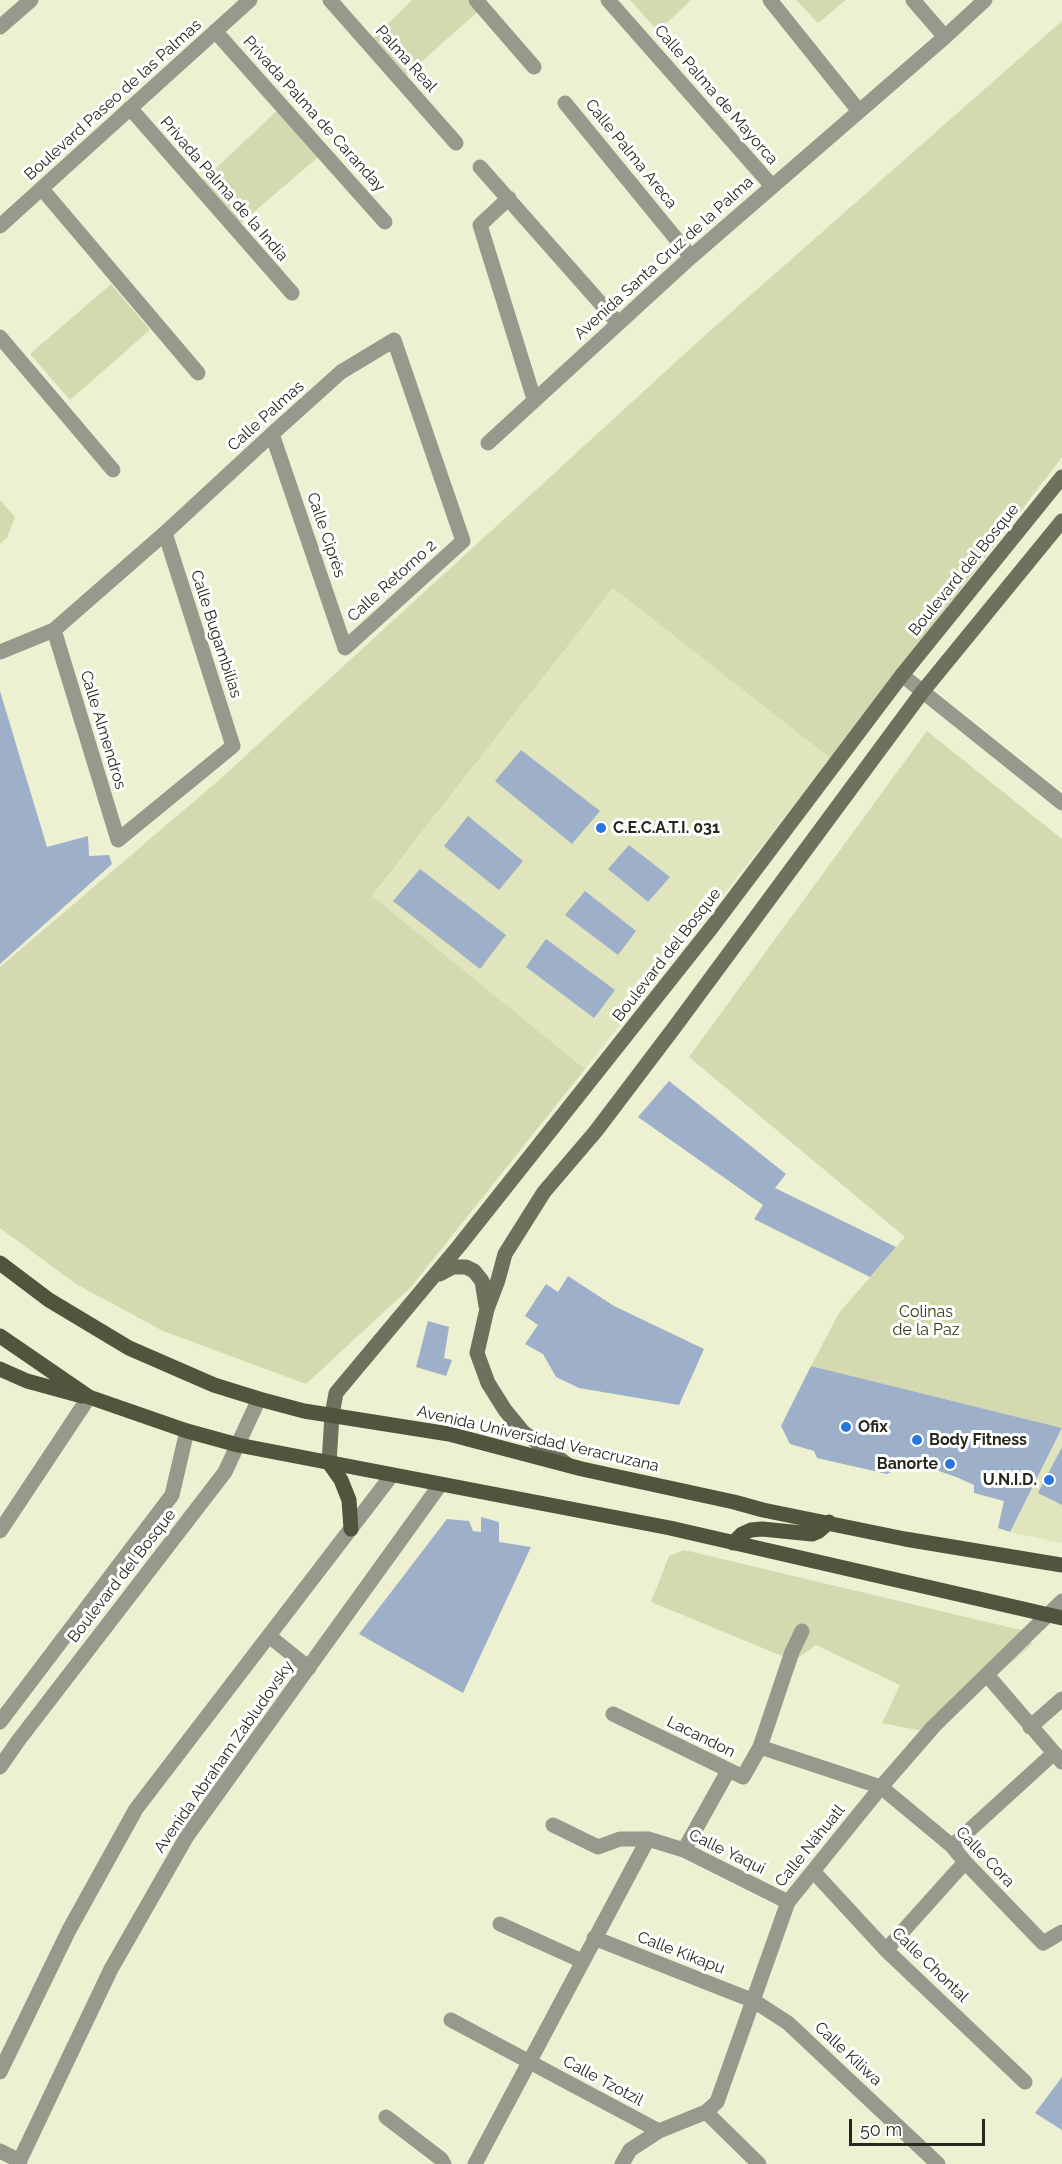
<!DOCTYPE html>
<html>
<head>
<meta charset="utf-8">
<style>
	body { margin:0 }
	#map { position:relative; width:1062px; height:2164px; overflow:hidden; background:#edf1d1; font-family:Raleway,sans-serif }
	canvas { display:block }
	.scale { position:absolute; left:849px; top:2119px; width:136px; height:27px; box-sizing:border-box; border:3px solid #26281c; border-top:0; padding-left:8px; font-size:18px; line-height:21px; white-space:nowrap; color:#26281c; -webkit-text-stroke:4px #fff; paint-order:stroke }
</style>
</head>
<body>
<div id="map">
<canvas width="1062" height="2164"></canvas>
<div class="scale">50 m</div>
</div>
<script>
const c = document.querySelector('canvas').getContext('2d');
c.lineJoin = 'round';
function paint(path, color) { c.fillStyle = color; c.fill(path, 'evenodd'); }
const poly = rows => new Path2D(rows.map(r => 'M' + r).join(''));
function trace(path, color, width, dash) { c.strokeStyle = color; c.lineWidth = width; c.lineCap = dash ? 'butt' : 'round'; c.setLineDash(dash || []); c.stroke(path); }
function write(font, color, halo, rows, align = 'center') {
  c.font = font + ' Raleway,sans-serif'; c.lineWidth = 6; c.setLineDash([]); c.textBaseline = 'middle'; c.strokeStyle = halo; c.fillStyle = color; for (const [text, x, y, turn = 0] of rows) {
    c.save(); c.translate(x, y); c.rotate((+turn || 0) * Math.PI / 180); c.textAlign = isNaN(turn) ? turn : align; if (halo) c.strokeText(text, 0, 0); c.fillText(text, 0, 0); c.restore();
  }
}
paint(poly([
	[613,588,831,759,585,1069,372,897],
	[1062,1429,1062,1543,1010,1532]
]), '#e0e5bd');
paint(poly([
	[412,0,476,0,482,8,401,80,368,43],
	[630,0,691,0,658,31],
	[796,0,846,0,818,23],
	[1062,21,1062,457,831,759,613,588,372,896,585,1069,411,1287,306,1384,163,1331,76,1284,0,1228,0,967,219,780,703,337],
	[282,106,324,152,235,228,198,185],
	[111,284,150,330,70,400,30,354],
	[0,500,15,517,7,538,0,544],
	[927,731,1062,839,1062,1428,811,1366,839,1313,905,1237,689,1057],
	[684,1550,1021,1630,1032,1644,933,1733,882,1723,900,1685,816,1645,794,1661,651,1602,669,1556]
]), '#d4d9b0');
paint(poly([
	[0,691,47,847,88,836,89,856,109,855,112,864,0,964],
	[521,750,600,811,572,844,495,781],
	[468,816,523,861,499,890,444,846],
	[629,845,670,877,648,902,608,869],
	[420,869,506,935,480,969,393,901],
	[585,891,636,931,618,955,565,915],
	[546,939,615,990,594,1018,526,967],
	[669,1081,786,1174,775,1188,896,1247,870,1277,754,1219,763,1205,638,1117],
	[568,1276,614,1306,704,1349,679,1405,579,1388,556,1377,543,1354,525,1344,538,1325,525,1316,546,1284,558,1292],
	[428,1321,449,1327,444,1358,452,1360,446,1376,416,1367],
	[811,1366,1062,1428,1010,1532,998,1528,1004,1501,974,1493,974,1485,956,1477,925,1466,899,1468,887,1474,817,1458,814,1451,790,1444,781,1426],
	[1062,1447,1062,1505,1038,1493],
	[481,1517,499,1522,499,1542,531,1547,463,1693,359,1634,447,1519,469,1521,473,1531,481,1532],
	[1062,2077,1062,2130,1035,2113]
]), '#9dafc9');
trace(poly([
	[330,0,456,143],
	[476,0,534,67],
	[608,0,772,186],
	[770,0,859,111],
	[913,0,945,37],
	[0,27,31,0],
	[215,31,385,222],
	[565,103,691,257],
	[130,108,292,293],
	[480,167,618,323],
	[42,189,198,373],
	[509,198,480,225,534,399],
	[0,226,250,0],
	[0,337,113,470],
	[488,443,691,257,945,37,985,0],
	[54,630,118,840,233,746,165,533],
	[0,652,54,630,165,533,272,434,341,372,394,340,463,541,345,648,272,434],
	[902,675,1062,803],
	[0,1531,89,1397],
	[269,1636,309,1668],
	[988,1676,1062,1762],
	[613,1714,743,1777,760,1747,792,1652,802,1631],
	[0,1722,172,1495,187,1431],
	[1030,1727,1062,1699],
	[760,1747,881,1787,952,1846,965,1862,1043,1943,1062,1932],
	[0,1767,18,1741,225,1472,259,1399],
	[553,1825,598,1847,620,1839,648,1839,684,1850,788,1902],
	[952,1846,1054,1753],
	[684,1850,728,1771],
	[813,1871,886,1950,1025,2082],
	[500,1924,582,1961],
	[594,1938,754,2001,788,2023,938,2164],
	[886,1950,965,1862],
	[451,2020,659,2131],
	[0,2072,69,1930,136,1809,392,1475],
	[706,2112,759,2164],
	[386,2117,441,2159,444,2164],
	[0,2151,20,2161],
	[18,2164,111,1969,187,1836,440,1485],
	[475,2164,648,1839],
	[622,2164,630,2150,659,2131,706,2112,717,2102,788,1902,881,1787,934,1726,1062,1601]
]), '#97998c', 15);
trace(poly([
	[440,1274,453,1267,466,1267,474,1271,482,1281,486,1306],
	[329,1463,332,1415,336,1393,459,1246,712,927,902,675,1062,477],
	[568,1465,523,1432,505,1410,488,1383,477,1353,487,1309,498,1280,505,1254,544,1192,596,1131,674,1028,923,691,1062,521]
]), '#6e715d', 15);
trace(poly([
	[0,1263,49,1300,129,1348,214,1385,259,1399,304,1411,449,1434,582,1469,734,1502,763,1510,905,1539,1062,1565],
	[0,1336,89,1397,187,1431,238,1445,670,1528,1062,1618],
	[0,1369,27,1381,82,1396],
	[329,1463,341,1480,349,1500,351,1529],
	[733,1543,742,1534,751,1530,762,1529,812,1534,819,1531,829,1522]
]), '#52553d', 15);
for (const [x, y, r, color] of [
	[601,828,6,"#2976e1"],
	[846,1427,6,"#2976e1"],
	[917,1440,6,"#2976e1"],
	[950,1464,6,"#2976e1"],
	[1049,1480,6,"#2976e1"]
]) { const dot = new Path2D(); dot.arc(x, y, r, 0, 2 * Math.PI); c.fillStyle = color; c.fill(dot); trace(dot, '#fff', 2); }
write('16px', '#26281c', '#fff', [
	["Palma Real",406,59,48],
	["Calle Palma de Mayorca",716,95,49],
	["Boulevard Paseo de las Palmas",113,100,-42],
	["Privada Palma de Caranday",314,114,48],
	["Calle Palma Areca",631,154,51],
	["Privada Palma de la India",224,189,49],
	["Avenida Santa Cruz de la Palma",664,258,-42],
	["Calle Palmas",266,416,-42],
	["Calle Ciprés",326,535,71],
	["Boulevard del Bosque",964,570,-51],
	["Calle Retorno 2",392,581,-42],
	["Calle Bugambilias",216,634,72],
	["Calle Almendros",103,730,73],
	["Boulevard del Bosque",667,955,-52],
	["Avenida Universidad Veracruzana",538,1439,13],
	["Boulevard del Bosque",122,1576,-52],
	["Lacandon",701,1737,26],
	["Avenida Abraham Zabludovsky",224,1757,-55],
	["Calle Náhuatl",810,1846,-51],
	["Calle Yaqui",727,1852,26],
	["Calle Cora",985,1857,46],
	["Calle Kikapu",681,1953,21],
	["Calle Chontal",930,1965,44],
	["Calle Kiliwa",848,2054,43],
	["Calle Tzotzil",603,2081,28]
]);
write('bold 16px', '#26281c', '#fff', [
	["C.E.C.A.T.I. 031",613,828],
	["Ofix",858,1427],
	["Body Fitness",929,1440],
	["Banorte",938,1464,"right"],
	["U.N.I.D.",1037,1480,"right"]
], 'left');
write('16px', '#34380f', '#fff', [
	["Colinas",926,1312],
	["de la Paz",926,1330]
]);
</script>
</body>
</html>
